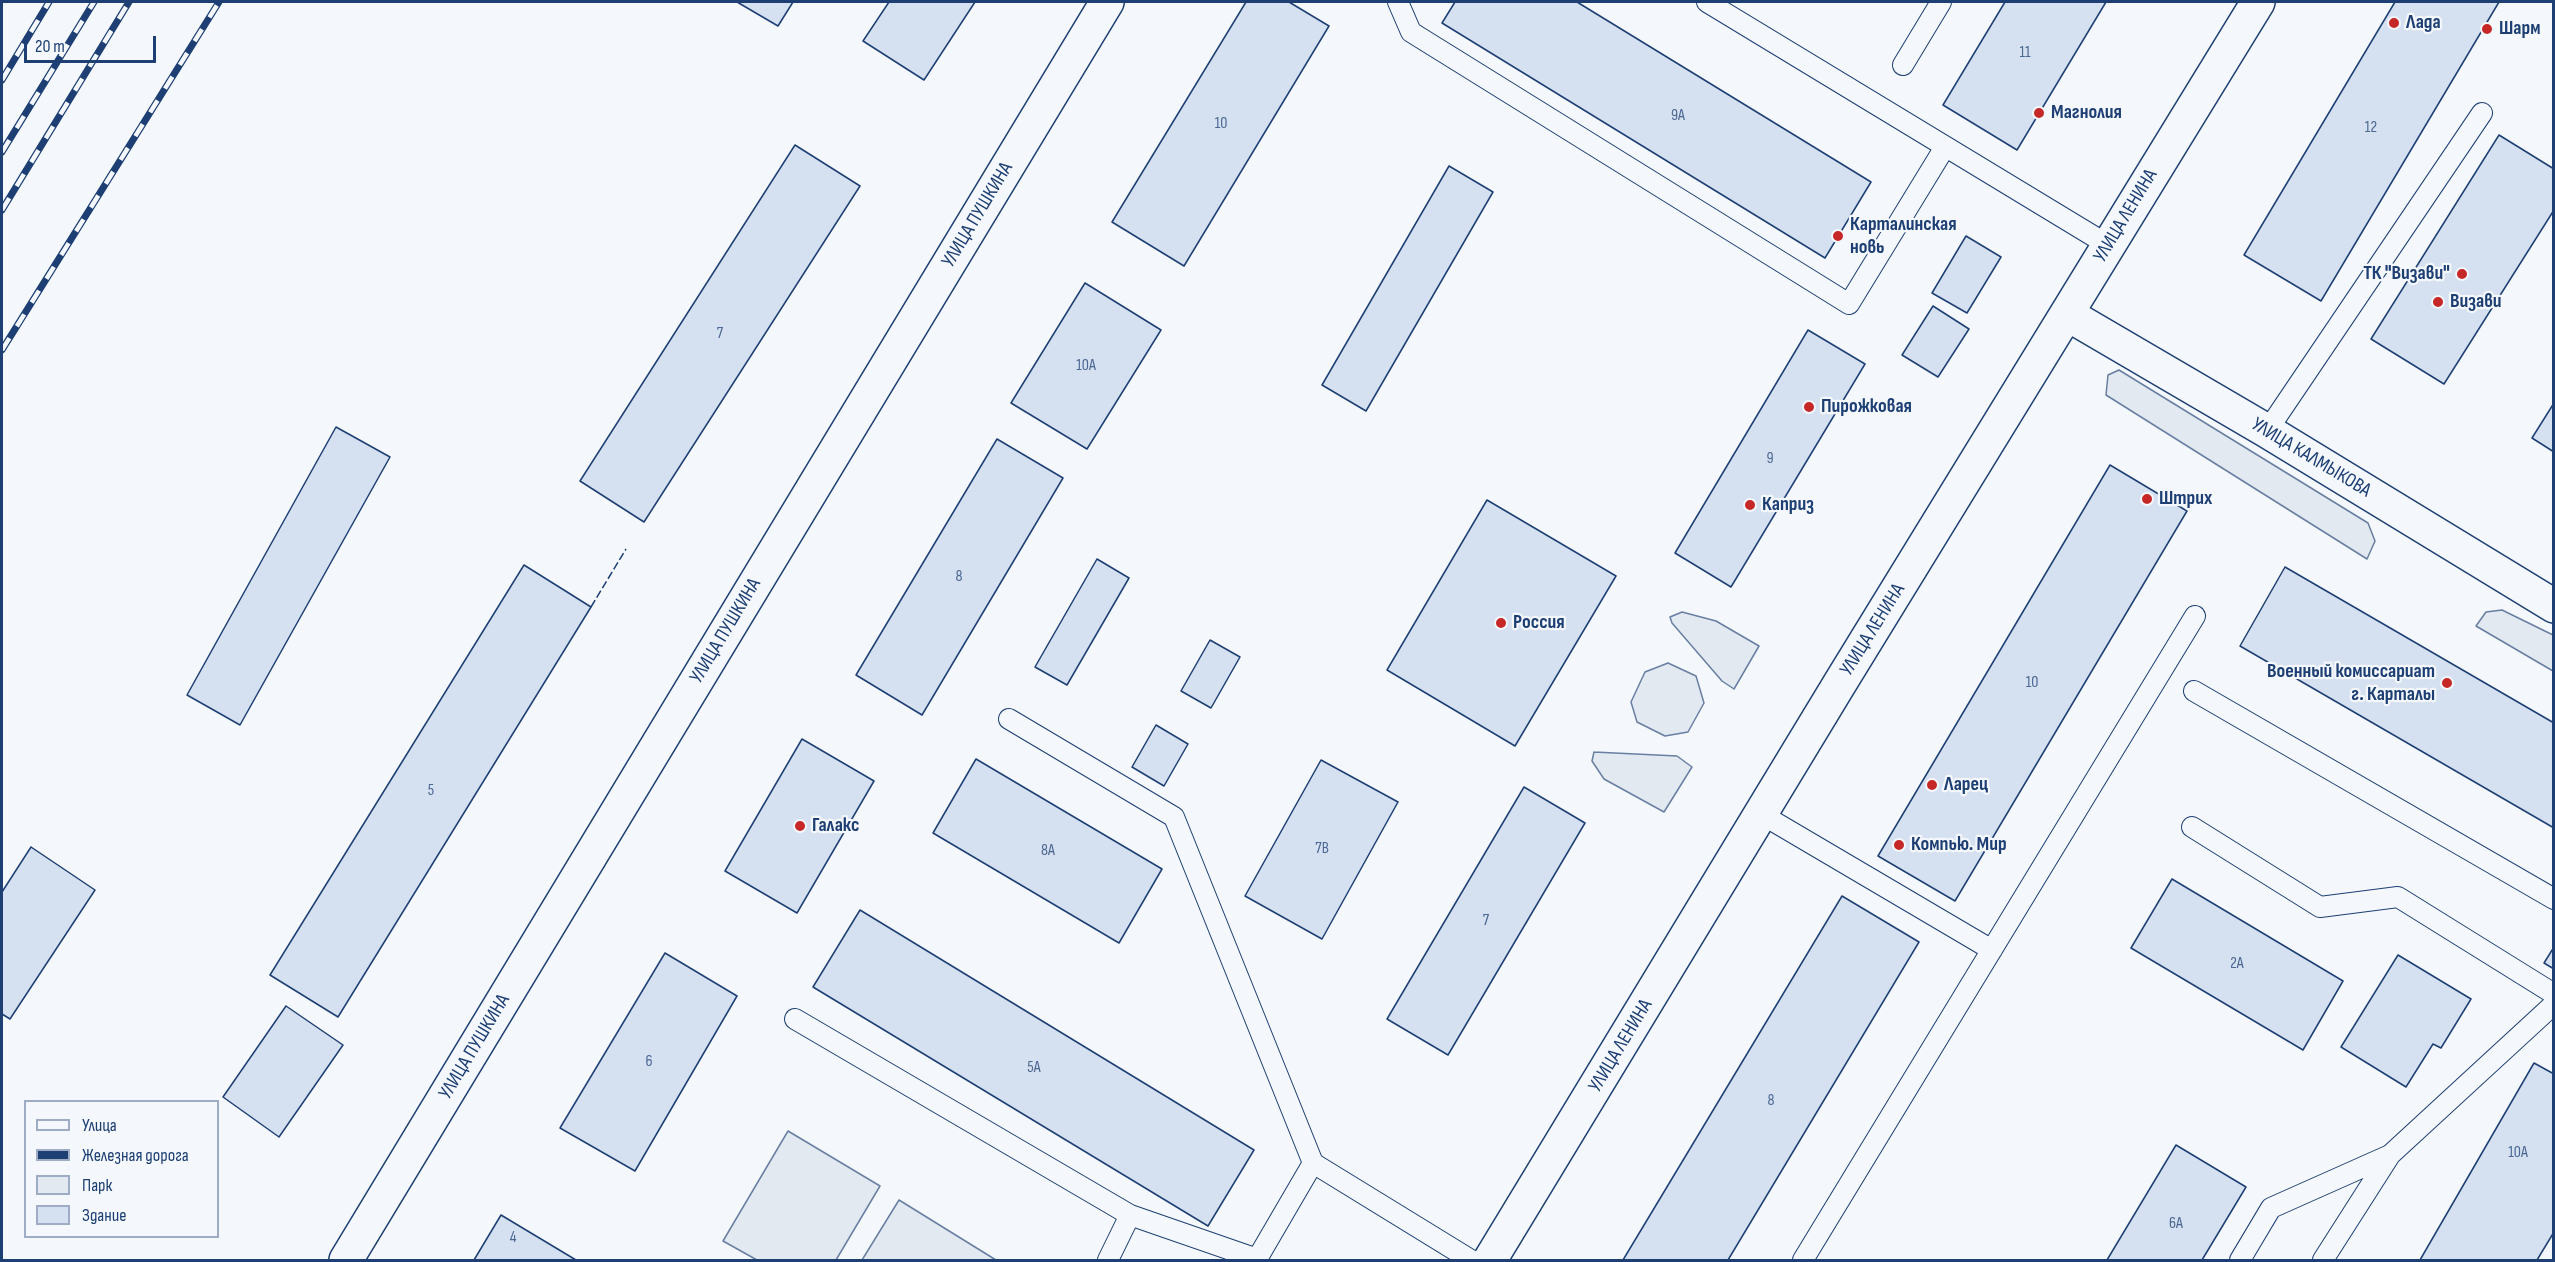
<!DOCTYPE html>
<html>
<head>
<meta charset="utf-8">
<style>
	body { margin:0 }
	#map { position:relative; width:2555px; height:1262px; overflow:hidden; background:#f4f7fb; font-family:"Sofia Sans Condensed",sans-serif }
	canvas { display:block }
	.frame { position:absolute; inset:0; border:3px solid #1d3f73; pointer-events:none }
	.legend { position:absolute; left:24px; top:1100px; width:195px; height:138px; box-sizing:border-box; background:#f4f7fb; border:2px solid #9eadc5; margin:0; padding:8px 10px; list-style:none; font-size:18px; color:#1d3f73 }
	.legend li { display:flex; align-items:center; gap:12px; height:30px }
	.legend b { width:30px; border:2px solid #9eadc5 }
	.scale { position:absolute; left:24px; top:36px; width:132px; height:27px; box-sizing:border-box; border:3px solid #1d3f73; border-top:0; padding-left:8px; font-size:18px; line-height:21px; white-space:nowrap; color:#1d3f73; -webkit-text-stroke:4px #f4f7fb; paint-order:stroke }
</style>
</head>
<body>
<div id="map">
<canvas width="2555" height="1262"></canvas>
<div class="frame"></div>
<ul class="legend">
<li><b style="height:8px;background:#f4f7fb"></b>Улица</li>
<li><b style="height:8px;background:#1d3f73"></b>Железная дорога</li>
<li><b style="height:16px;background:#e3e9f0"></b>Парк</li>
<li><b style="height:16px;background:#d5e0f0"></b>Здание</li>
</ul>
<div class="scale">20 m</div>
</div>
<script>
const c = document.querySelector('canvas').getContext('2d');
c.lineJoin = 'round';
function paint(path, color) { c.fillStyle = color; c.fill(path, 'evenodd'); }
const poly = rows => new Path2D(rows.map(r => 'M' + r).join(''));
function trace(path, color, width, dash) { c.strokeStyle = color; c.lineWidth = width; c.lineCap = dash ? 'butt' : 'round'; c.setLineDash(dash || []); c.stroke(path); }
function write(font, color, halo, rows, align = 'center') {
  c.font = font + ' "Sofia Sans Condensed",sans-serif'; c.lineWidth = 4.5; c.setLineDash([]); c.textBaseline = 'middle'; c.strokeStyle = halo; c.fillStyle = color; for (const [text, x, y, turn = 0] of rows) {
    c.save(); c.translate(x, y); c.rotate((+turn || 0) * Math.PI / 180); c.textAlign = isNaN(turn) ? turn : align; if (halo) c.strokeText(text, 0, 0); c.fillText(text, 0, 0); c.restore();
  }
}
const green = poly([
	[2119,370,2368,523,2375,541,2367,559,2106,395,2108,375,2119,370],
	[2502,610,2553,635,2553,671,2476,626,2486,612,2502,610],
	[1682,612,1716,621,1759,646,1734,689,1722,681,1672,623,1670,617,1682,612],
	[1668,663,1696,676,1704,703,1688,732,1665,736,1637,722,1631,702,1645,672,1668,663],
	[1594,752,1677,756,1692,767,1664,812,1604,779,1592,761,1594,752],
	[788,1131,880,1186,836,1260,757,1260,723,1241,788,1131],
	[899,1200,996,1260,862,1260,899,1200]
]);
paint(green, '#e3e9f0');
trace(green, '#687fa3', 1.5);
const building = poly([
	[737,2,793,2,778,26,737,2],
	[889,2,975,2,924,80,863,41,889,2],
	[1246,2,1289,2,1329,26,1184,266,1112,222,1246,2],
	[1455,2,1577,2,1871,182,1825,258,1442,23,1455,2],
	[2005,2,2106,2,2017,150,1943,105,2005,2],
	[2395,2,2499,2,2321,301,2244,255,2395,2],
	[2499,135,2554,169,2554,210,2444,384,2371,339,2499,135],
	[795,145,860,186,644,522,580,481,795,145],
	[1449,166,1493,192,1366,411,1322,385,1449,166],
	[1966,236,2001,257,1967,313,1932,293,1966,236],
	[1085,283,1161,330,1087,449,1011,403,1085,283],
	[1933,306,1969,329,1938,377,1902,355,1933,306],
	[1808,330,1865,364,1731,587,1675,553,1808,330],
	[2554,403,2554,452,2532,438,2554,403],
	[336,427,390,457,240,725,187,695,336,427],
	[997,439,1063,478,922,715,856,675,997,439],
	[2110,465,2187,511,1955,901,1878,856,2110,465],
	[1487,500,1616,576,1515,746,1387,670,1487,500],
	[1097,559,1129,578,1067,685,1035,667,1097,559],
	[524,565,591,607,338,1017,270,975,524,565],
	[2285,567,2554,723,2554,828,2240,646,2285,567],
	[1210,640,1240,657,1211,708,1181,691,1210,640],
	[1156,725,1188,744,1164,786,1132,767,1156,725],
	[802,739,874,781,797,913,725,871,802,739],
	[976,759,1162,869,1119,943,933,833,976,759],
	[1321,760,1398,802,1322,939,1245,896,1321,760],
	[1524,787,1585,823,1448,1055,1387,1019,1524,787],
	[31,847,95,890,10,1019,2,1014,2,892,31,847],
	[2172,879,2343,981,2303,1050,2131,948,2172,879],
	[1842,896,1919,942,1728,1260,1623,1260,1842,896],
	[860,910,1254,1150,1208,1226,813,987,860,910],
	[2554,947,2554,969,2544,963,2554,947],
	[665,953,737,996,635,1171,560,1128,665,953],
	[2398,955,2471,999,2441,1048,2433,1044,2406,1087,2341,1047,2398,955],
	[286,1006,343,1045,279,1137,223,1097,286,1006],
	[2534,1063,2554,1074,2554,1232,2537,1260,2420,1260,2534,1063],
	[2176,1145,2246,1187,2202,1260,2107,1260,2176,1145],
	[501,1215,576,1260,474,1260,501,1215]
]);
paint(building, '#d5e0f0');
trace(building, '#1d3f73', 1.5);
const lane = poly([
	[1398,2,1411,32,1849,304,1945,147],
	[1707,2,2108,245],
	[1903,65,1941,2],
	[2267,431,2482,113],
	[2194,691,2554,899],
	[1009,719,1174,817,1313,1163,1471,1260],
	[1761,814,1992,950],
	[2192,827,2320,907,2398,897,2554,994],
	[795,1019,1130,1215,1257,1259,1313,1163],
	[1108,1260,1130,1215],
	[1803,1260,2195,616],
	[2240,1260,2271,1208,2390,1155,2554,1004],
	[2323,1260,2390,1155]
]);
const secondary = poly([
	[2067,314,2267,431,2554,606],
	[346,1260,1107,2],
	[1490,1260,1840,683,2258,2]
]);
trace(lane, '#1d3f73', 22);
trace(secondary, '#1d3f73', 36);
trace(lane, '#f4f7fb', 20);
trace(secondary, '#f4f7fb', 33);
const rail = poly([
	[2,80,49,2],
	[2,152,94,2],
	[2,210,129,2],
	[2,350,219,2]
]);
trace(rail, '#1d3f73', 7);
trace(rail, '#f4f7fb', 4.5, [14]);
trace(poly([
	[591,607,626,549]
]), '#1d3f73', 1.5, [8, 3]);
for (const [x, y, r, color] of [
	[2394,23,6,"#c62828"],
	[2487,29,6,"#c62828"],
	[2039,113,6,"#c62828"],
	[1838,236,6,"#c62828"],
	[2462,274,6,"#c62828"],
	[2438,302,6,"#c62828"],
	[1809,407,6,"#c62828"],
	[2147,499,6,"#c62828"],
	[1750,505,6,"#c62828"],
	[1501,623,6,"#c62828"],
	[2447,683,6,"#c62828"],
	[1932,785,6,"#c62828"],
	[800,826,6,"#c62828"],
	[1899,845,6,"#c62828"]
]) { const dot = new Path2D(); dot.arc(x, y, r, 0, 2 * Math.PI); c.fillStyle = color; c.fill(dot); trace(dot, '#f4f7fb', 2); }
write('16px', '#4b6792', null, [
	["11",2025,53],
	["9А",1678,116],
	["10",1221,124],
	["12",2371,128],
	["7",720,334],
	["10А",1086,366],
	["9",1770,459],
	["8",959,577],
	["10",2032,683],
	["5",431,791],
	["7В",1322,849],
	["8А",1048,851],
	["7",1486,921],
	["2А",2237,964],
	["6",649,1062],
	["5А",1034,1068],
	["8",1771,1101],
	["10А",2518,1153],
	["6А",2176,1224],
	["4",513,1238]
]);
write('bold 20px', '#1d3f73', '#f4f7fb', [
	["Лада",2406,23],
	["Шарм",2499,29],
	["Магнолия",2051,113],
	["Карталинская",1850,225],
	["новь",1850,248],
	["ТК \"Визави\"",2450,274,"right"],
	["Визави",2450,302],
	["Пирожковая",1821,407],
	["Штрих",2159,499],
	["Каприз",1762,505],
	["Россия",1513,623],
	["Военный комиссариат",2435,672,"right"],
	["г. Карталы",2435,695,"right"],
	["Ларец",1944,785],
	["Галакс",812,826],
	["Компью. Мир",1911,845]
], 'left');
write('20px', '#1d3f73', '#f4f7fb', [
	["УЛИЦА ПУШКИНА",978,215,-59],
	["УЛИЦА ЛЕНИНА",2126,216,-59],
	["УЛИЦА КАЛМЫКОВА",2311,458,31],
	["УЛИЦА ЛЕНИНА",1873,630,-58],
	["УЛИЦА ПУШКИНА",726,631,-59],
	["УЛИЦА ЛЕНИНА",1621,1046,-59],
	["УЛИЦА ПУШКИНА",475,1047,-59]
]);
</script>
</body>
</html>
